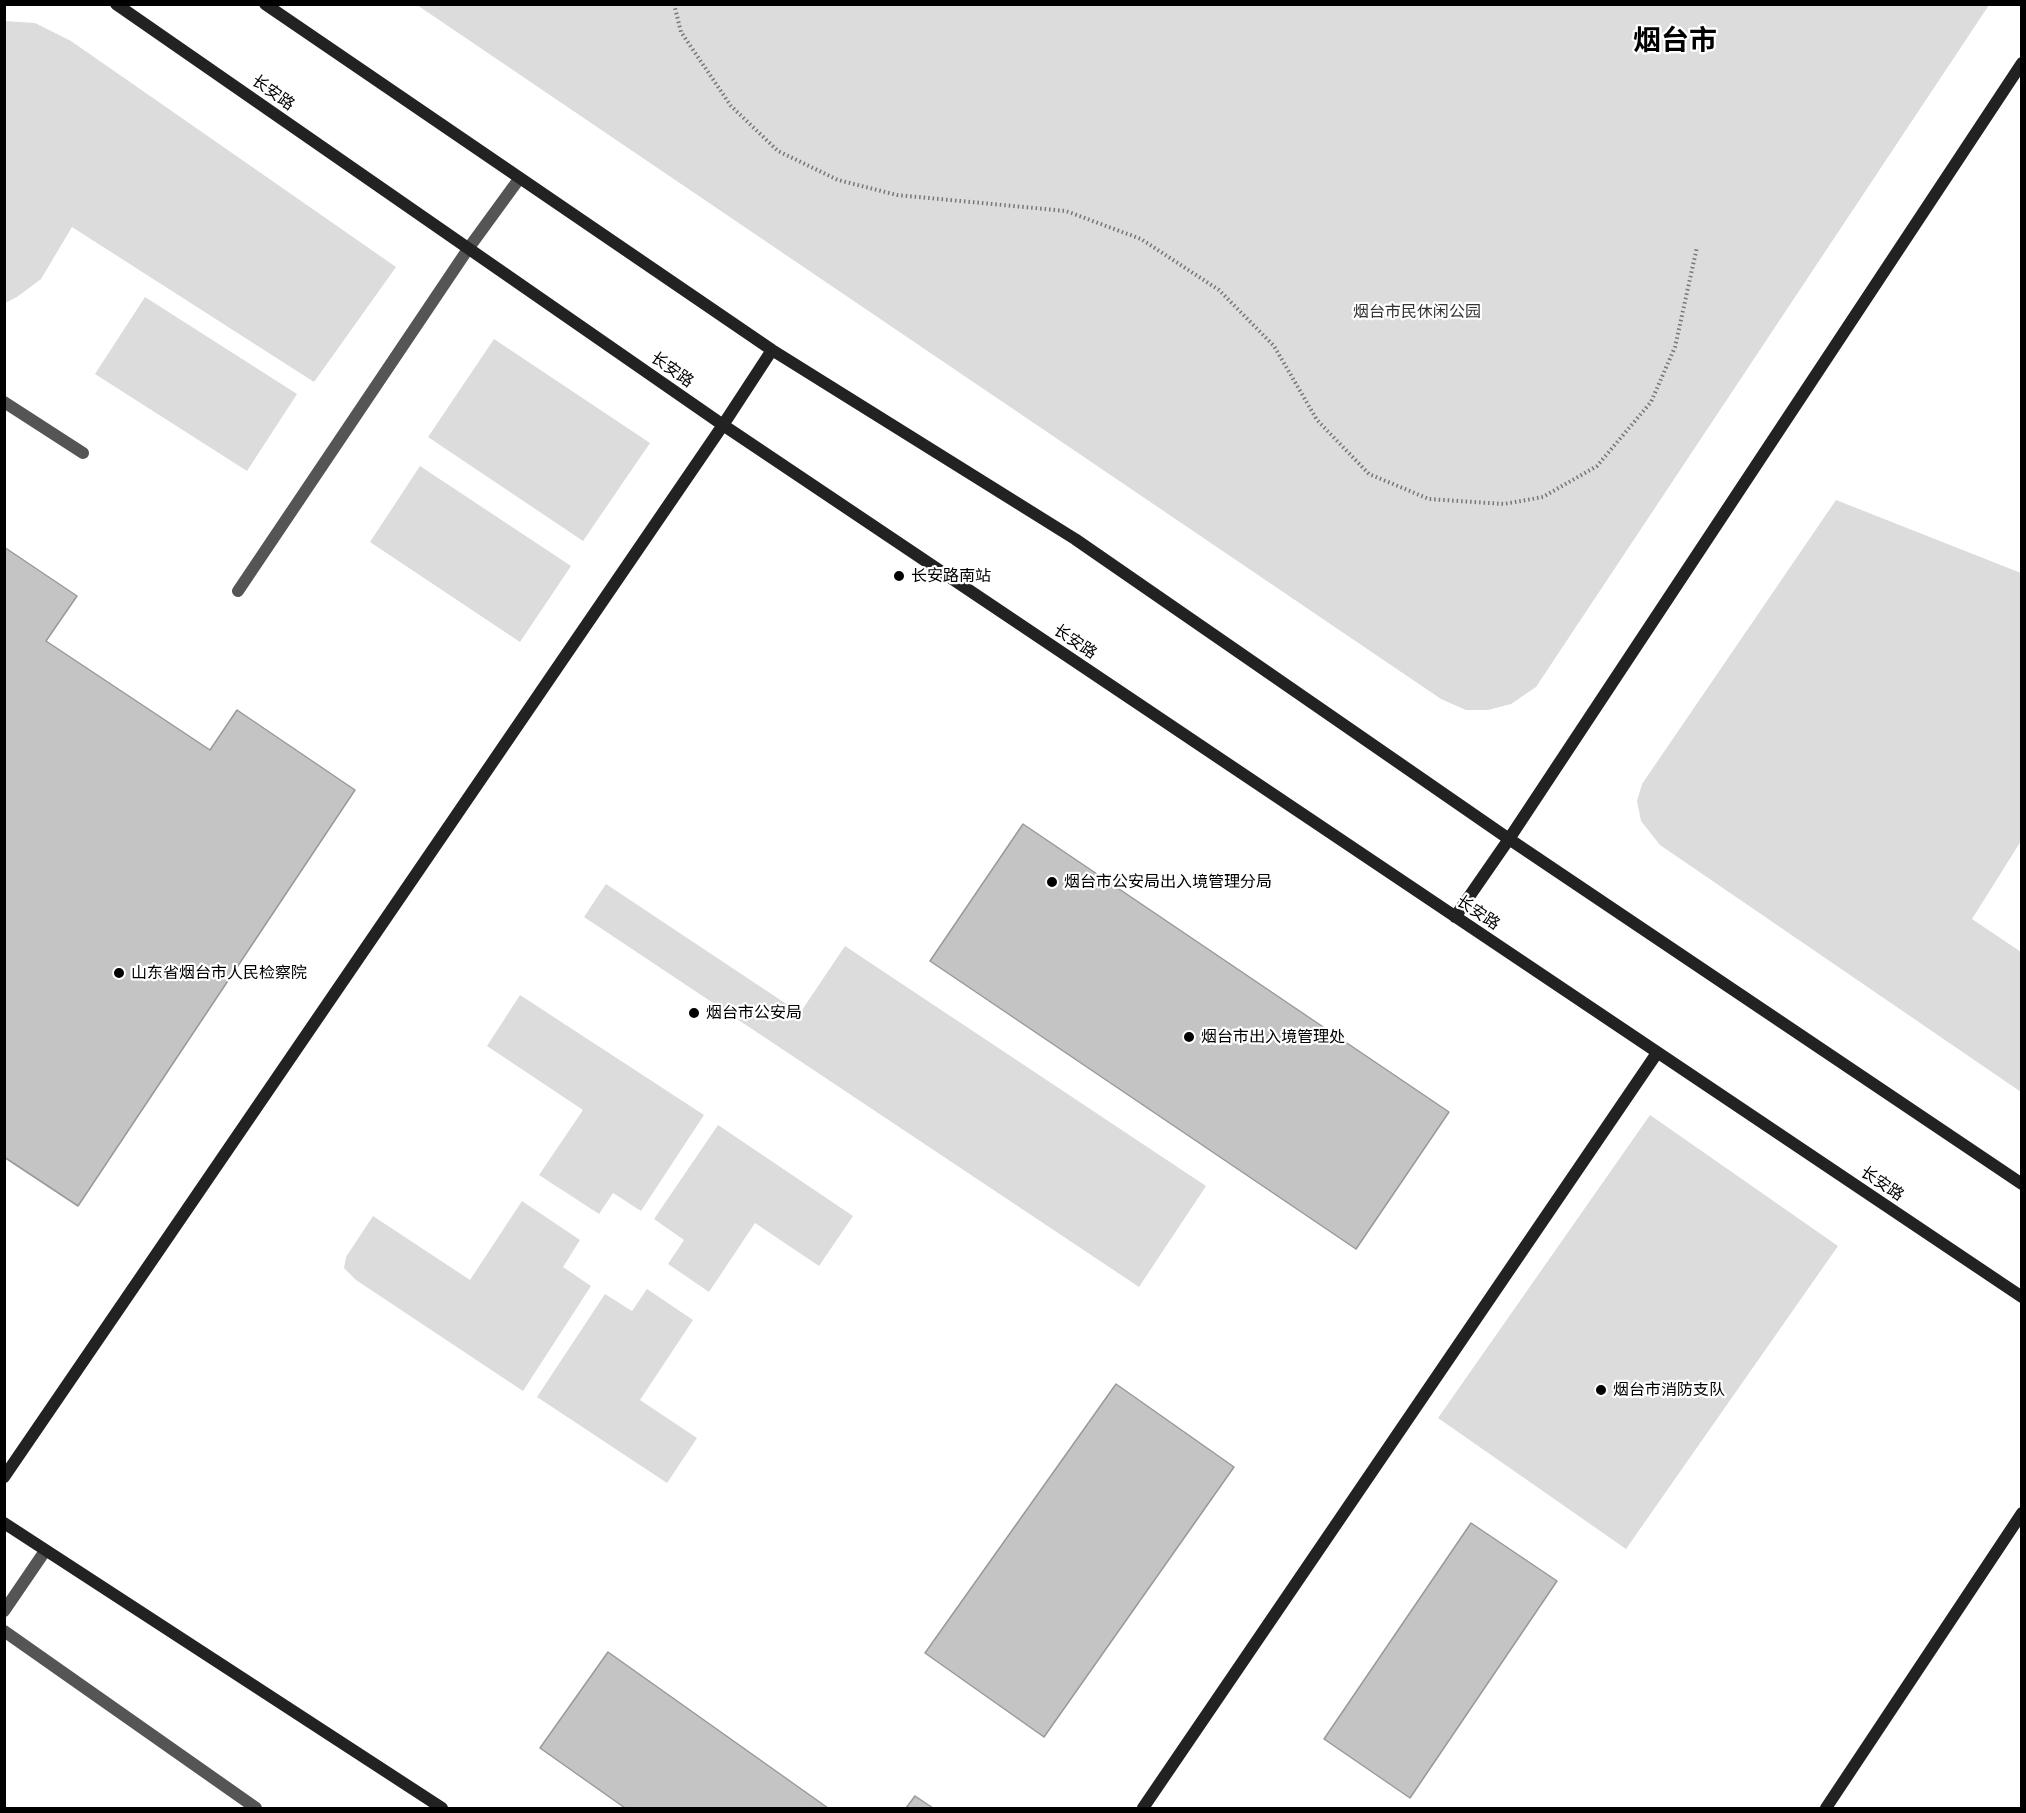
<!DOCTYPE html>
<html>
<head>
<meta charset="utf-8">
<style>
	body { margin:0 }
	#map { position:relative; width:2026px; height:1813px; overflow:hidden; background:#fff; font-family:Cabin,sans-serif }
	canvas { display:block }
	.frame { position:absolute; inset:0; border:6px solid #000; pointer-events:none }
</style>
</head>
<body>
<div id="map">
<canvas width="2026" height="1813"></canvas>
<div class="frame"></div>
</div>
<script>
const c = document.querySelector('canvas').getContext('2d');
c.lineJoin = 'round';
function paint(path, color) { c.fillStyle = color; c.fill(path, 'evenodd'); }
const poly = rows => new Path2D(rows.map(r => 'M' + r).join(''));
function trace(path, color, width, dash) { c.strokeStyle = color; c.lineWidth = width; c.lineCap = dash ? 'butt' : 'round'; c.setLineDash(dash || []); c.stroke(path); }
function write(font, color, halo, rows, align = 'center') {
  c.font = font + ' Cabin,"Noto Sans SC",sans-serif'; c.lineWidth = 4.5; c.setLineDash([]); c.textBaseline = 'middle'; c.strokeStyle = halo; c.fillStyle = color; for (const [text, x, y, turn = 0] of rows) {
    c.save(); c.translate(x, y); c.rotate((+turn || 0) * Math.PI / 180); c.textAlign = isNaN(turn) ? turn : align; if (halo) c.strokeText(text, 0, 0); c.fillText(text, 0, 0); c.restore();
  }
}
paint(poly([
	[417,5,1989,5,1536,687,1511,704,1488,710,1466,710,1441,699],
	[5,21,35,23,71,41,396,267,314,382,72,227,41,279,17,297,5,303],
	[145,297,297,394,247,471,95,374],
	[494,339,650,443,583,541,428,437],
	[420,466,571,566,520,642,370,542],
	[1836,500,2021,573,2021,841,1972,919,2021,952,2021,1092,1660,845,1641,821,1637,801,1642,784],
	[606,884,800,1013,845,946,1206,1186,1139,1287,584,917],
	[520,995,704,1115,641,1211,613,1193,599,1214,539,1175,583,1110,487,1046],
	[1650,1115,1838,1246,1626,1549,1438,1418],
	[718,1125,853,1216,819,1266,755,1223,709,1292,668,1264,684,1240,654,1219],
	[522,1201,580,1240,563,1267,591,1286,523,1391,356,1280,344,1268,346,1257,373,1216,470,1280],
	[647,1289,693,1320,640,1400,697,1438,667,1483,537,1397,605,1294,632,1311]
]), '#dcdcdc');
const building = poly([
	[4,547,77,596,46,641,210,750,237,710,355,790,78,1206,4,1157,4,547],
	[1023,824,1449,1112,1356,1249,930,961,1023,824],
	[1116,1384,1234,1467,1044,1737,925,1653,1116,1384],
	[1471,1523,1557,1581,1410,1798,1324,1739,1471,1523],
	[608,1652,828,1808,625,1808,540,1748,608,1652],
	[915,1796,933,1808,906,1808,915,1796]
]);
paint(building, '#c4c4c4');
trace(building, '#999', 1.5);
trace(poly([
	[674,4,681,32,731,106,778,151,838,180,897,195,1066,211,1141,239,1219,290,1274,346,1317,420,1369,474,1429,499,1504,504,1543,497,1597,466,1651,402,1675,347,1697,247]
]), '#777', 4, [1.5, 3]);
trace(poly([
	[4,402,83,453],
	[238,591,468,249,519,179]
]), '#555', 12);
trace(poly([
	[4,1611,45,1551],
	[4,1631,256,1808]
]), '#555', 12);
trace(poly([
	[116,4,723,425,2022,1297],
	[265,4,772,350,1075,539,1509,839,2022,1184],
	[1455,917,1509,839,2022,63],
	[4,1477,723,425,772,350],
	[4,1523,442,1808],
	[1143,1808,1657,1053],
	[1826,1808,2022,1513]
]), '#222', 12);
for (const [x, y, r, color] of [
	[899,576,6,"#000"],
	[1052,882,6,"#000"],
	[119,973,6,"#000"],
	[694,1013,6,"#000"],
	[1189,1037,6,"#000"],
	[1601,1390,6,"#000"]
]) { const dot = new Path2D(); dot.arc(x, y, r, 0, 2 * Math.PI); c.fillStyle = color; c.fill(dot); trace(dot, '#fff', 2); }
write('16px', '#000', '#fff', [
	["长安路",273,93,35],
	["长安路",672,370,35],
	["长安路",1075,642,34],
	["长安路",1478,913,34],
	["长安路",1882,1184,34]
]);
write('16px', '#333', '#fff', [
	["烟台市民休闲公园",1417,312]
]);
write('16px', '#000', '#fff', [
	["长安路南站",911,576],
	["烟台市公安局出入境管理分局",1064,882],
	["山东省烟台市人民检察院",131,973],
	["烟台市公安局",706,1013],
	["烟台市出入境管理处",1201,1037],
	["烟台市消防支队",1613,1390]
], 'left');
write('bold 28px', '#000', '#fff', [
	["烟台市",1675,42]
]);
</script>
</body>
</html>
